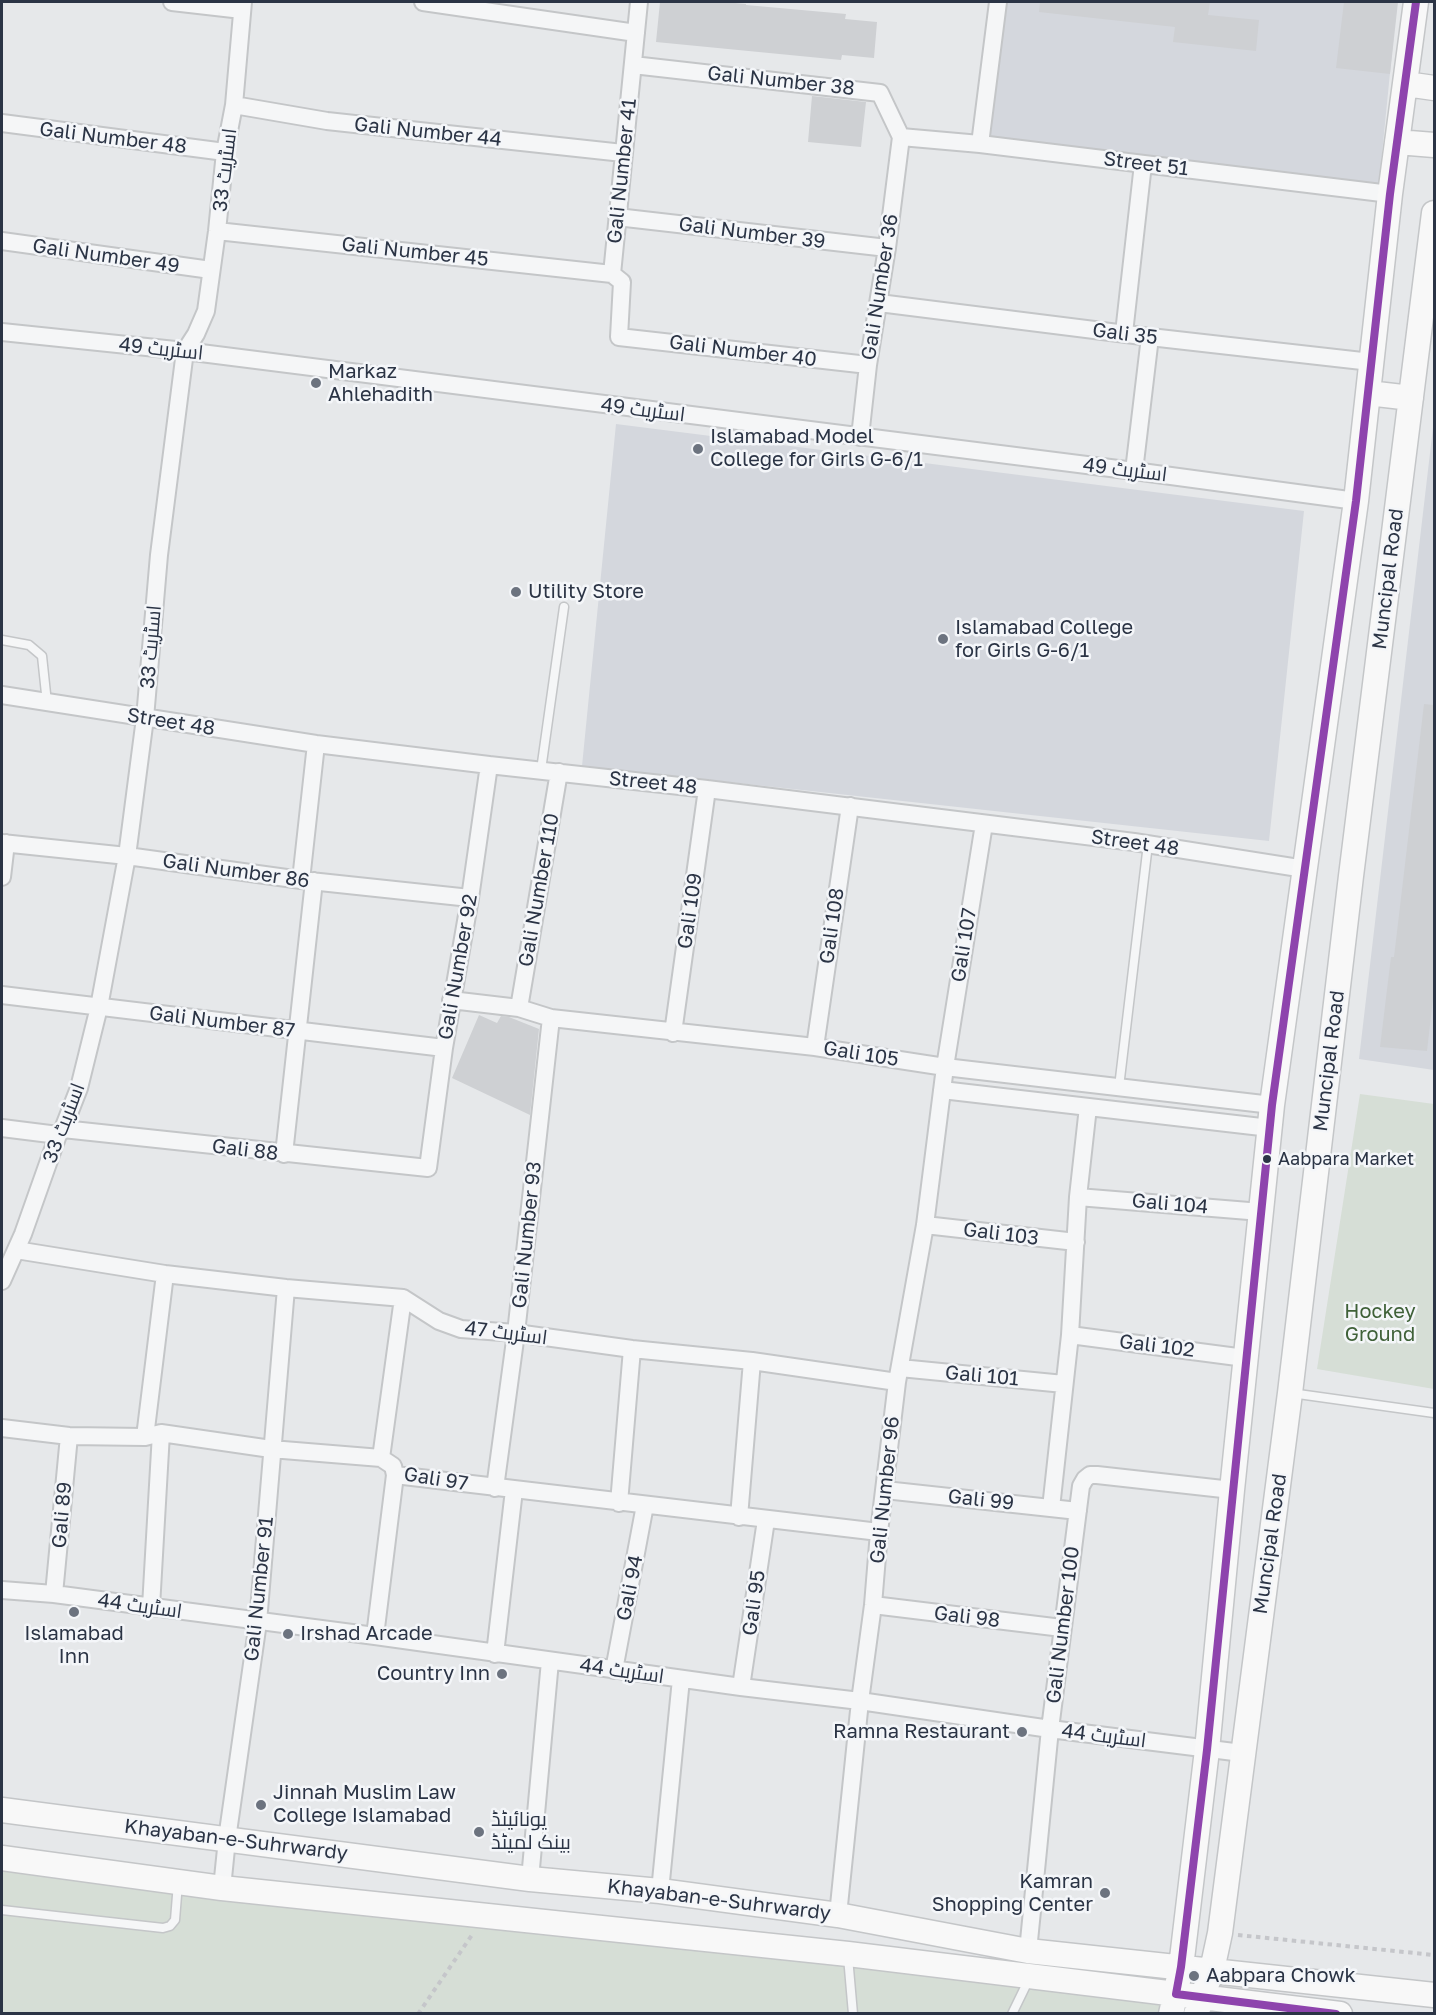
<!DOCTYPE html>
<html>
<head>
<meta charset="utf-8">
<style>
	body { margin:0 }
	#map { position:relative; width:1436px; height:2015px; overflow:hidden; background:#e6e8ea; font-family:"Golos Text",sans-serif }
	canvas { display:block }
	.frame { position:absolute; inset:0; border:3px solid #2b3445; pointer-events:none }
</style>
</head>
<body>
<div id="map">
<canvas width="1436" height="2015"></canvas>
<div class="frame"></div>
</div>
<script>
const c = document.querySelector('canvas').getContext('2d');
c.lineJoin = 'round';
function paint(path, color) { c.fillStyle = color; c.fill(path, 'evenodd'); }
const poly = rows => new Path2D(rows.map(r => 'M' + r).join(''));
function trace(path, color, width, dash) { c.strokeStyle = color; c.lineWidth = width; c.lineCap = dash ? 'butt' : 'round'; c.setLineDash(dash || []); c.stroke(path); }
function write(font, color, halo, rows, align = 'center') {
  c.font = font + ' "Golos Text",Cairo,sans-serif'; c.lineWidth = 5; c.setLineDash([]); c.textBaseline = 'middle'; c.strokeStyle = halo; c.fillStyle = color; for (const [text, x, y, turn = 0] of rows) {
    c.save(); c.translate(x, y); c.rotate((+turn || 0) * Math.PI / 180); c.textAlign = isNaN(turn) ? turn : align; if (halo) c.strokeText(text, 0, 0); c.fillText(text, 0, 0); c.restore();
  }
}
paint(poly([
	[1004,2,1397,2,1379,184,986,140],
	[1434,419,1434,1070,1359,1059],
	[616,424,1304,511,1269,841,582,766]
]), '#d4d7dd');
paint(poly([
	[1360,1094,1434,1104,1434,1389,1317,1369],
	[2,1864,543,1929,1235,2013,2,2014]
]), '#d6ded6');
paint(poly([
	[660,2,724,2,746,4,746,5,846,14,845,19,877,22,874,58,842,55,841,60,656,42],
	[1040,2,1210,2,1208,15,1259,20,1256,51,1173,42,1175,27,1039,12],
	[1344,2,1398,2,1390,74,1336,68],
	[812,96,866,102,861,147,808,142],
	[1424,704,1434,705,1434,990,1427,1051,1380,1047,1391,957,1394,957],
	[479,1015,497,1023,501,1016,509,1017,539,1029,530,1115,452,1078]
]), '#ced0d3');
const lane = poly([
	[2,640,29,645,42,656,47,703],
	[541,770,564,607],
	[1119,1087,1148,844],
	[1291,1393,1434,1413],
	[2,1910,163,1928,170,1926,175,1920,178,1883],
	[848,1957,853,2014],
	[1012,2014,1029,1979]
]);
const street = poly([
	[172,2,242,10],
	[423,2,636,33],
	[639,2,612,274,622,282,619,337,868,365],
	[633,65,880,93,901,137],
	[234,105,327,121,623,153],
	[2,123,225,152],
	[901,137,980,144,1390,194],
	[980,144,998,2],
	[617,217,887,248],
	[217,231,612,274],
	[2,241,211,270],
	[879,303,1150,337,1371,362],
	[2,332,185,351,1134,471,1356,501],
	[1124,333,1143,164],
	[860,437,868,365,887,248,901,137],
	[1134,471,1150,337],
	[2,695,316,744,489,765,707,789,1134,842,1305,869],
	[2,843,127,856,301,880,470,898],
	[2,877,6,843],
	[301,880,316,744],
	[2,995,444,1048],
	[451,1000,519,1008,551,1018,815,1047,945,1067,1272,1105],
	[519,1008,559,772],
	[673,1033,707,789],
	[815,1047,850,806],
	[942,1090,1270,1128],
	[2,1128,58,1135],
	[63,1129,428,1168,444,1048,470,898,489,765],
	[284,1154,314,881],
	[1078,1197,1261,1212],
	[925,1225,1076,1242],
	[16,1250,165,1274,286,1288,403,1298,439,1321,461,1329,516,1333,632,1349,752,1361,897,1382],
	[2,1281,23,1234,58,1135,63,1129,79,1088,99,1007,127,856,145,718,159,555,185,351,196,334,206,311,217,231,225,152,234,105,243,2],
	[1070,1335,1245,1358],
	[900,1368,1064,1384],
	[2,1428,69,1436,145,1437,161,1433,271,1449,381,1458,393,1466,395,1475,879,1532],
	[145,1437,165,1274],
	[381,1458,403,1298],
	[495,1488,516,1333,551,1018],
	[885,1490,1078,1511],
	[619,1503,632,1349],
	[1051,1508,1070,1335,1078,1197,1088,1107],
	[739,1517,752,1361],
	[2,1590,54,1594,375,1636,741,1687,860,1701,1050,1729,1242,1753],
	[54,1594,69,1436],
	[873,1605,1062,1628],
	[151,1607,161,1433],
	[375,1636,395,1475],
	[495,1654,514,1490],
	[614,1670,645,1505],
	[741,1687,766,1520],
	[530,1879,550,1661],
	[222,1888,227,1839,258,1622,286,1288],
	[660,1891,681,1679],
	[838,1915,860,1701,873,1605,879,1532,897,1382,925,1225,945,1067,984,824],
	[1028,1951,1050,1729,1081,1486,1085,1479,1090,1475,1097,1475,1232,1490]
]);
const secondary = poly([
	[1406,84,1434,88],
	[1397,142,1434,145],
	[1368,393,1411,398],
	[2,1810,530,1879,660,1891,838,1915,1028,1951,1434,1995],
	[2,1858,222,1888,848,1954,1340,2014],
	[1171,2014,1181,1967,1207,1750,1232,1490,1272,1105,1356,501,1390,194,1416,2],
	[1196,2014,1212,1970,1220,1933,1290,1393,1351,876,1434,213]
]);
trace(lane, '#c4c6c8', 11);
trace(street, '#c4c6c8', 20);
trace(secondary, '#c4c6c8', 27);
trace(poly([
	[1238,1935,1434,1955],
	[418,2014,472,1935]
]), '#c5c6ca', 4, [4.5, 4.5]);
trace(lane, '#f5f6f7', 8);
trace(street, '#f5f6f7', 16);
trace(secondary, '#f8f8f8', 24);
trace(poly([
	[1336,2014,1176,1994,1181,1967,1207,1750,1272,1105,1356,501,1390,194,1416,2]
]), '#8e44ad', 8);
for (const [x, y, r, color] of [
	[316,383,6,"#6c737f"],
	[698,449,6,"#6c737f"],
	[516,592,6,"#6c737f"],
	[943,639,6,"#6c737f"],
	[1267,1159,5,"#2b3445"],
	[74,1612,6,"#6c737f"],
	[288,1634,6,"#6c737f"],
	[502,1674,6,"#6c737f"],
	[1022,1732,6,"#6c737f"],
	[261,1805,6,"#6c737f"],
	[479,1832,6,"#6c737f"],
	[1105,1893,6,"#6c737f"],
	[1194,1976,6,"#6c737f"]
]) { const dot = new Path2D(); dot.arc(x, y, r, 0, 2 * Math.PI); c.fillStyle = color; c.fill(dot); trace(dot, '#f4f6f9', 2); }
write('18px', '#2b3445', '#f4f6f9', [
	["Aabpara Market",1278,1159]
], 'left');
write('20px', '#2b3445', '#f4f6f9', [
	["Gali Number 38",781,81,6],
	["Gali Number 44",428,132,6],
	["Gali Number 48",113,138,7],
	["Street 51",1146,164,7],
	["اسٹریٹ 33",225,170,-83],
	["Gali Number 41",622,171,-84],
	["Gali Number 39",752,233,7],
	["Gali Number 45",415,252,6],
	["Gali Number 49",106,256,8],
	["Gali Number 36",880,287,-81],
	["Gali 35",1125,334,7],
	["اسٹریٹ 49",161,349,6],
	["Gali Number 40",743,351,7],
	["اسٹریٹ 49",643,410,7],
	["اسٹریٹ 49",1125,470,7],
	["Muncipal Road",1388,579,-83],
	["اسٹریٹ 33",151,647,-85],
	["Street 48",171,722,9],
	["Street 48",653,783,6],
	["Street 48",1135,843,8],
	["Gali Number 86",236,871,8],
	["Gali Number 110",539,890,-80],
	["Gali 109",690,911,-82],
	["Gali 108",832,926,-82],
	["Gali 107",964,945,-81],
	["Gali Number 92",458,967,-80],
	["Gali Number 87",222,1022,7],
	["Gali 105",861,1054,9],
	["Muncipal Road",1329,1061,-83],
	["اسٹریٹ 33",64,1123,-69],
	["Gali 88",245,1150,7],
	["Gali 104",1170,1204,5],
	["Gali 103",1001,1234,7],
	["Gali Number 93",527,1235,-84],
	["اسٹریٹ 47",506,1333,7],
	["Gali 102",1157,1346,7],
	["Gali 101",982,1376,5],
	["Gali 97",436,1479,9],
	["Gali Number 96",885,1490,-84],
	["Gali 99",981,1500,6],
	["Gali 89",62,1515,-85],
	["Muncipal Road",1270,1544,-82],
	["Gali 94",630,1588,-79],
	["Gali Number 91",259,1589,-84],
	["Gali 95",754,1603,-82],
	["اسٹریٹ 44",140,1606,8],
	["Gali 98",967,1617,7],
	["Gali Number 100",1063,1625,-83],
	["اسٹریٹ 44",622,1671,8],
	["اسٹریٹ 44",1104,1736,7],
	["Khayaban-e-Suhrwardy",236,1840,7],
	["Khayaban-e-Suhrwardy",719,1900,7]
]);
write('20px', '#2b3445', '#f4f6f9', [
	["Markaz",328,372],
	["Ahlehadith",328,395],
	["Islamabad Model",710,437],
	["College for Girls G-6/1",710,460],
	["Utility Store",528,592],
	["Islamabad College",955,628],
	["for Girls G-6/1",955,651],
	["Islamabad",74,1634,"center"],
	["Inn",74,1657,"center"],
	["Irshad Arcade",300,1634],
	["Country Inn",490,1674,"right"],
	["Ramna Restaurant",1010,1732,"right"],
	["Jinnah Muslim Law",273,1793],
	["College Islamabad",273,1816],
	["یونائیٹڈ",491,1820],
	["بینک لمیٹڈ",491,1843],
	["Kamran",1093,1882,"right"],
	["Shopping Center",1093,1905,"right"],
	["Aabpara Chowk",1206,1976]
], 'left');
write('20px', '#3f6138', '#f4f6f9', [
	["Hockey",1380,1312],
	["Ground",1380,1335]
]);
</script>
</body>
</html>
